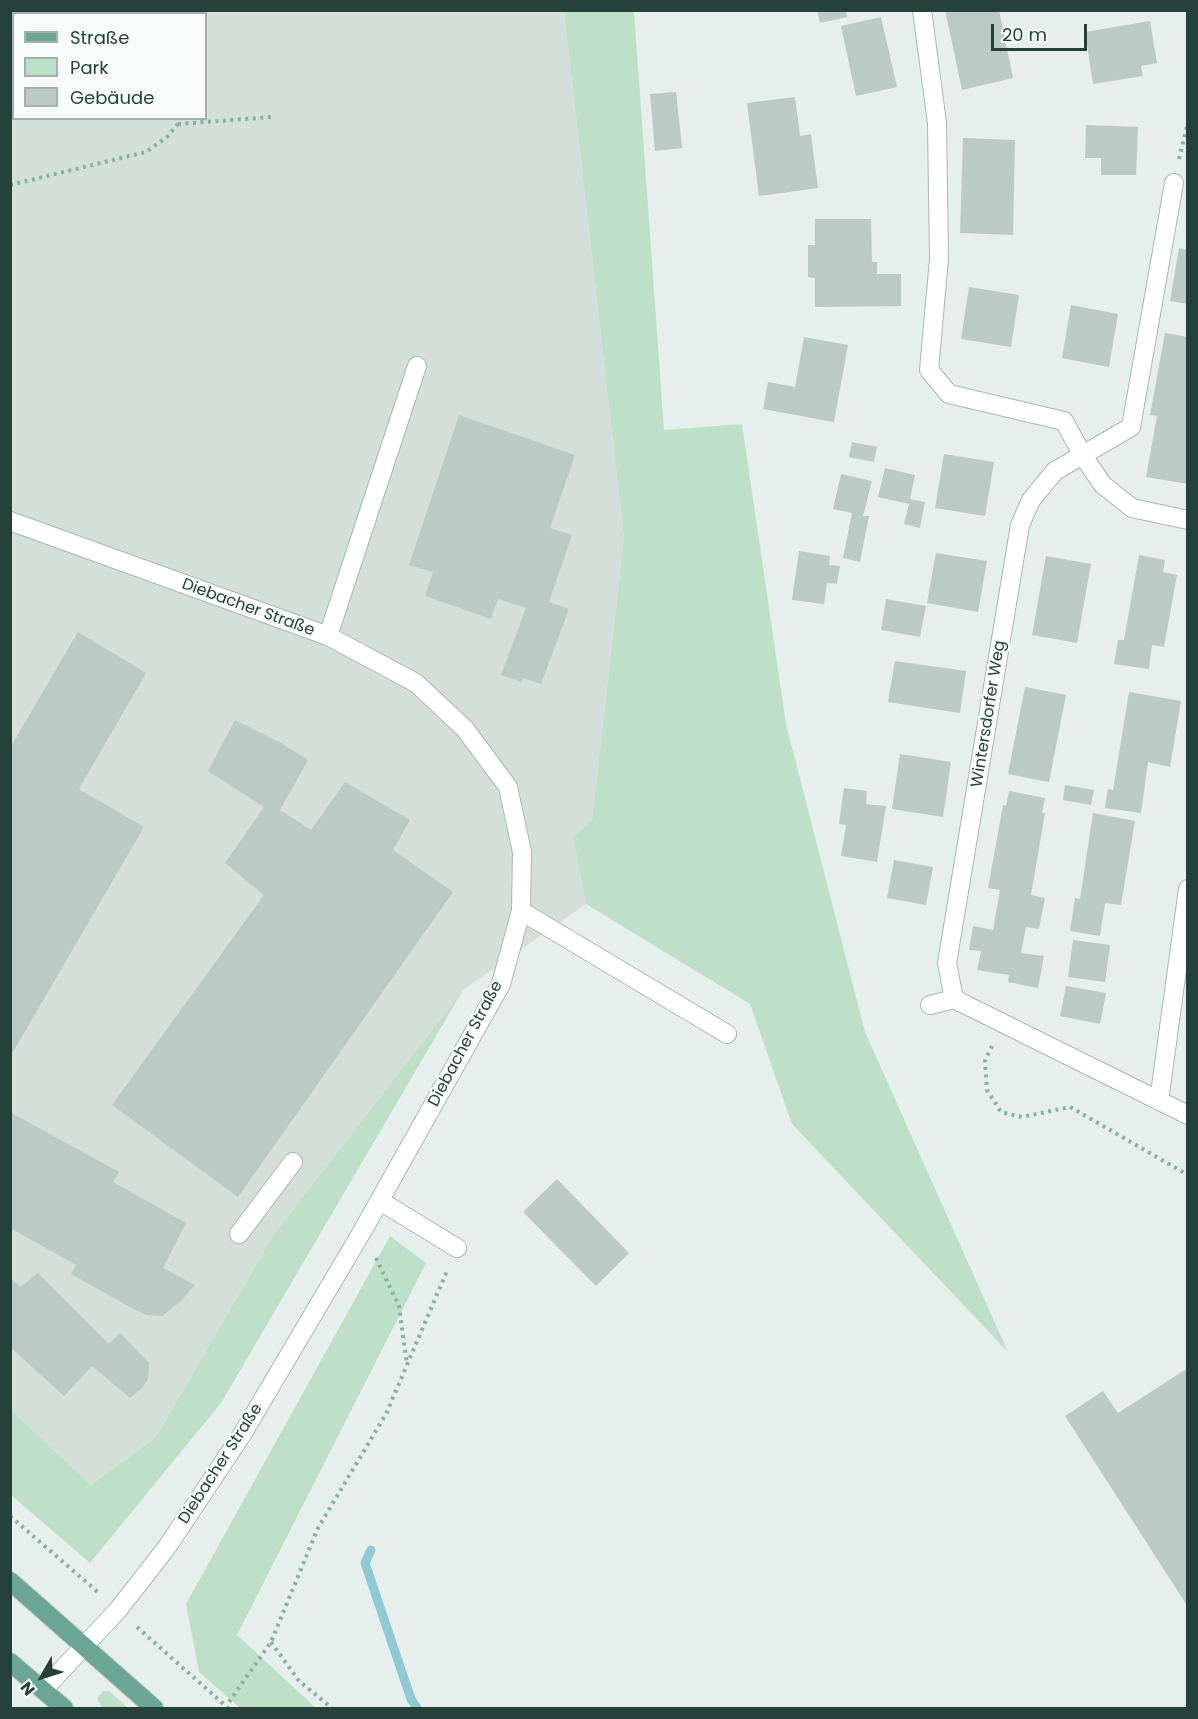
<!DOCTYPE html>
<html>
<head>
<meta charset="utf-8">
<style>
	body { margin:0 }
	#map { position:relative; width:1198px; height:1719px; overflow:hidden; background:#e6efeb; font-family:Poppins,sans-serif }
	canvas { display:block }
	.frame { position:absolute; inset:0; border:12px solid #24423a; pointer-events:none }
	.legend { position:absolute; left:12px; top:12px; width:195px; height:108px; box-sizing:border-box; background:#f7fbf9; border:2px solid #a3b1ad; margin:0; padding:8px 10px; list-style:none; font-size:18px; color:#24423a }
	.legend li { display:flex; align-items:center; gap:12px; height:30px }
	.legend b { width:30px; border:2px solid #a3b1ad }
	.north { position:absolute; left:12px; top:1647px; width:60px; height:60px; -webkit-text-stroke:4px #f7fbf9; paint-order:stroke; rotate:231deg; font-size:16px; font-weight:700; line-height:24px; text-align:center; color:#24423a }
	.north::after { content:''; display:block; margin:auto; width:21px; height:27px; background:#24423a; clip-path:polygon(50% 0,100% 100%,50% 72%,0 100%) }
	.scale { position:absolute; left:991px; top:24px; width:96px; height:27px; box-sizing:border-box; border:3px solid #24423a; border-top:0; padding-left:8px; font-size:18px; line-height:21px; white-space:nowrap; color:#24423a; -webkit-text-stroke:4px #f7fbf9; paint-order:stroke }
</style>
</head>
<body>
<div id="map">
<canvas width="1198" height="1719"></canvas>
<div class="frame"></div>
<ul class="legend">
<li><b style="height:8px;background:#6aa596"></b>Straße</li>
<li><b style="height:16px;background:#bfe0c8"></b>Park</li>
<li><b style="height:16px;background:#bbcac4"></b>Gebäude</li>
</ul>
<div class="north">N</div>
<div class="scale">20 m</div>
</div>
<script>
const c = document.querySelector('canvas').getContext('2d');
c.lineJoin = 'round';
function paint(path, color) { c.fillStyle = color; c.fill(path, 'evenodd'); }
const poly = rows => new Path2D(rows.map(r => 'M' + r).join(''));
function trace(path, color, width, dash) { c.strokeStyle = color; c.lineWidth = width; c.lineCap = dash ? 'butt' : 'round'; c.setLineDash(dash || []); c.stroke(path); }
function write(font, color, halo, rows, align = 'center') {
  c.font = font + ' Poppins,sans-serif'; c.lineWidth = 4.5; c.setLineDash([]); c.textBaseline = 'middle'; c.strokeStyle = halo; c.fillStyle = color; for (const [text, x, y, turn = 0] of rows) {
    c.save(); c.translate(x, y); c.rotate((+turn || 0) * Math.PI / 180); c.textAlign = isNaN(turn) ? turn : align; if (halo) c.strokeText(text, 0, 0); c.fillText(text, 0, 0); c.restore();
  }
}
paint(poly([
	[10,11,564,11,624,538,592,820,573,837,586,904,463,990,274,1234,156,1437,91,1485,11,1410],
	[14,14,206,14,206,118,14,118]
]), '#d4dfda');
paint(poly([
	[564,11,634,11,664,430,742,424,786,724,865,1032,1008,1352,792,1124,750,1004,586,904,573,837,592,820,624,538],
	[463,990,221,1403,90,1563,11,1495,11,1410,91,1485,156,1437,274,1234],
	[390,1236,426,1263,237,1635,316,1708,240,1708,199,1672,186,1604],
	[103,1691,109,1691,128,1708,102,1708,97,1698]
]), '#bfe0c8');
trace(poly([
	[371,1550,365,1563,411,1699,417,1708]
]), '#8ec9d4', 9);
paint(poly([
	[817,10,846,10,847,17,820,23],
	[945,10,999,10,1013,78,962,90],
	[881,17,897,87,856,96,841,26],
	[1150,21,1157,63,1141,66,1143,76,1093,84,1085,32],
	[676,92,682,148,655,151,650,94],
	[795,97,800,136,811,134,818,188,759,196,747,103],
	[1086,125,1138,127,1136,175,1101,175,1101,158,1085,158],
	[963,138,1015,140,1013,235,960,233],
	[815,219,871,219,872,262,877,262,877,274,901,274,901,306,815,307,815,278,808,277,808,245,815,245],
	[1179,248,1188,250,1188,304,1170,301],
	[969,287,1019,295,1011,347,961,339],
	[1071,305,1118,314,1109,367,1062,358],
	[1165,333,1188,337,1188,484,1146,477,1157,416,1150,415],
	[804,337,848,345,834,422,763,409,768,382,795,387],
	[459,415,575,455,550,528,572,535,549,602,569,609,541,684,523,678,521,682,501,675,526,608,498,599,491,619,425,596,433,572,409,565],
	[852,442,877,447,874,462,849,457],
	[944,454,994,462,985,516,935,508],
	[885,468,915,475,910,499,925,502,920,528,904,524,909,504,878,497],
	[841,474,872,481,863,516,869,516,860,562,843,558,852,513,833,509],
	[799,551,830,556,829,565,840,566,837,584,827,583,824,604,792,600],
	[936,553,987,561,978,612,927,603],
	[1139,555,1165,560,1163,572,1177,575,1164,647,1152,645,1149,669,1114,664,1118,640,1124,640],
	[1046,556,1091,564,1077,643,1032,635],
	[886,599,926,606,920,637,881,630],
	[78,632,146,673,79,789,144,827,13,1052,10,1050,10,748],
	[895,661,966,671,960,713,888,702],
	[1025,687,1066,695,1049,782,1008,774],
	[1129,692,1181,701,1170,767,1148,762,1141,813,1105,808,1108,789,1113,790],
	[235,720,281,743,308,760,280,810,311,830,345,782,410,820,393,850,453,892,238,1197,112,1105,264,895,225,863,264,807,208,771],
	[900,754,951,762,943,817,892,809],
	[1065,785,1094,790,1091,805,1063,800],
	[844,788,867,791,866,804,886,806,877,862,841,856,846,825,839,824],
	[1009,791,1045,798,1042,813,1045,813,1031,895,1045,898,1039,929,1026,927,1021,953,1044,956,1038,988,1008,982,1009,975,977,970,981,951,969,950,973,926,993,930,1000,890,988,888,1003,805,1006,806],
	[1093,813,1135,821,1121,905,1105,903,1100,936,1070,931,1075,898,1080,899],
	[894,860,933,867,926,905,887,898],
	[1073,940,1110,945,1105,982,1068,977],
	[1066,986,1106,993,1100,1024,1060,1016],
	[10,1112,119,1172,113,1182,186,1223,163,1268,195,1285,180,1302,162,1316,147,1315,137,1311,71,1274,76,1265,10,1228],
	[557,1179,629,1253,596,1286,523,1212],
	[38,1273,109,1344,120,1333,149,1363,148,1379,142,1388,130,1398,92,1366,64,1396,10,1347,10,1278,21,1287],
	[1188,1368,1188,1607,1065,1416,1103,1391,1118,1413]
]), '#bbcac4');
const minor = poly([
	[922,10,937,123,939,259,929,370,949,394,1064,421,1083,456,1103,485,1132,508,1188,520],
	[10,521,328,636,416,683,465,729,508,787,522,852,521,911,501,984,363,1230,243,1433,167,1547,118,1610,43,1690],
	[328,636,417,366],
	[521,911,727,1034],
	[954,999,947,963,1020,525,1031,500,1055,471,1131,427,1174,183],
	[930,1005,954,999,1188,1115],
	[1159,1101,1188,889],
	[380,1201,457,1248],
	[239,1234,293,1162]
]);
const major = poly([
	[10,1581,154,1708],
	[10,1662,64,1708]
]);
trace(minor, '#a8b8b2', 20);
trace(major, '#c2cac8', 20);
trace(poly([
	[10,66,14,65],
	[178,124,272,117],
	[1179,159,1188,122],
	[10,185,146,152,167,137,178,124,177,118],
	[992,1046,985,1061,987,1090,1001,1112,1022,1117,1070,1107,1188,1175],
	[376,1258,399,1306,407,1365],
	[10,1516,100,1594],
	[137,1627,228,1708],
	[271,1642,299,1681,332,1708],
	[229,1702,271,1642,318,1528,386,1414,447,1271]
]), '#86b3a5', 4, [3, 4.5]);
trace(minor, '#fff', 18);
trace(major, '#6aa596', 18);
write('16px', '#24423a', '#f7fbf9', [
	["Diebacher Straße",248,608,20],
	["Wintersdorfer Weg",989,714,-81],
	["Diebacher Straße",466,1044,-62],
	["Diebacher Straße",221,1464,-57]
]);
</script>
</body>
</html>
